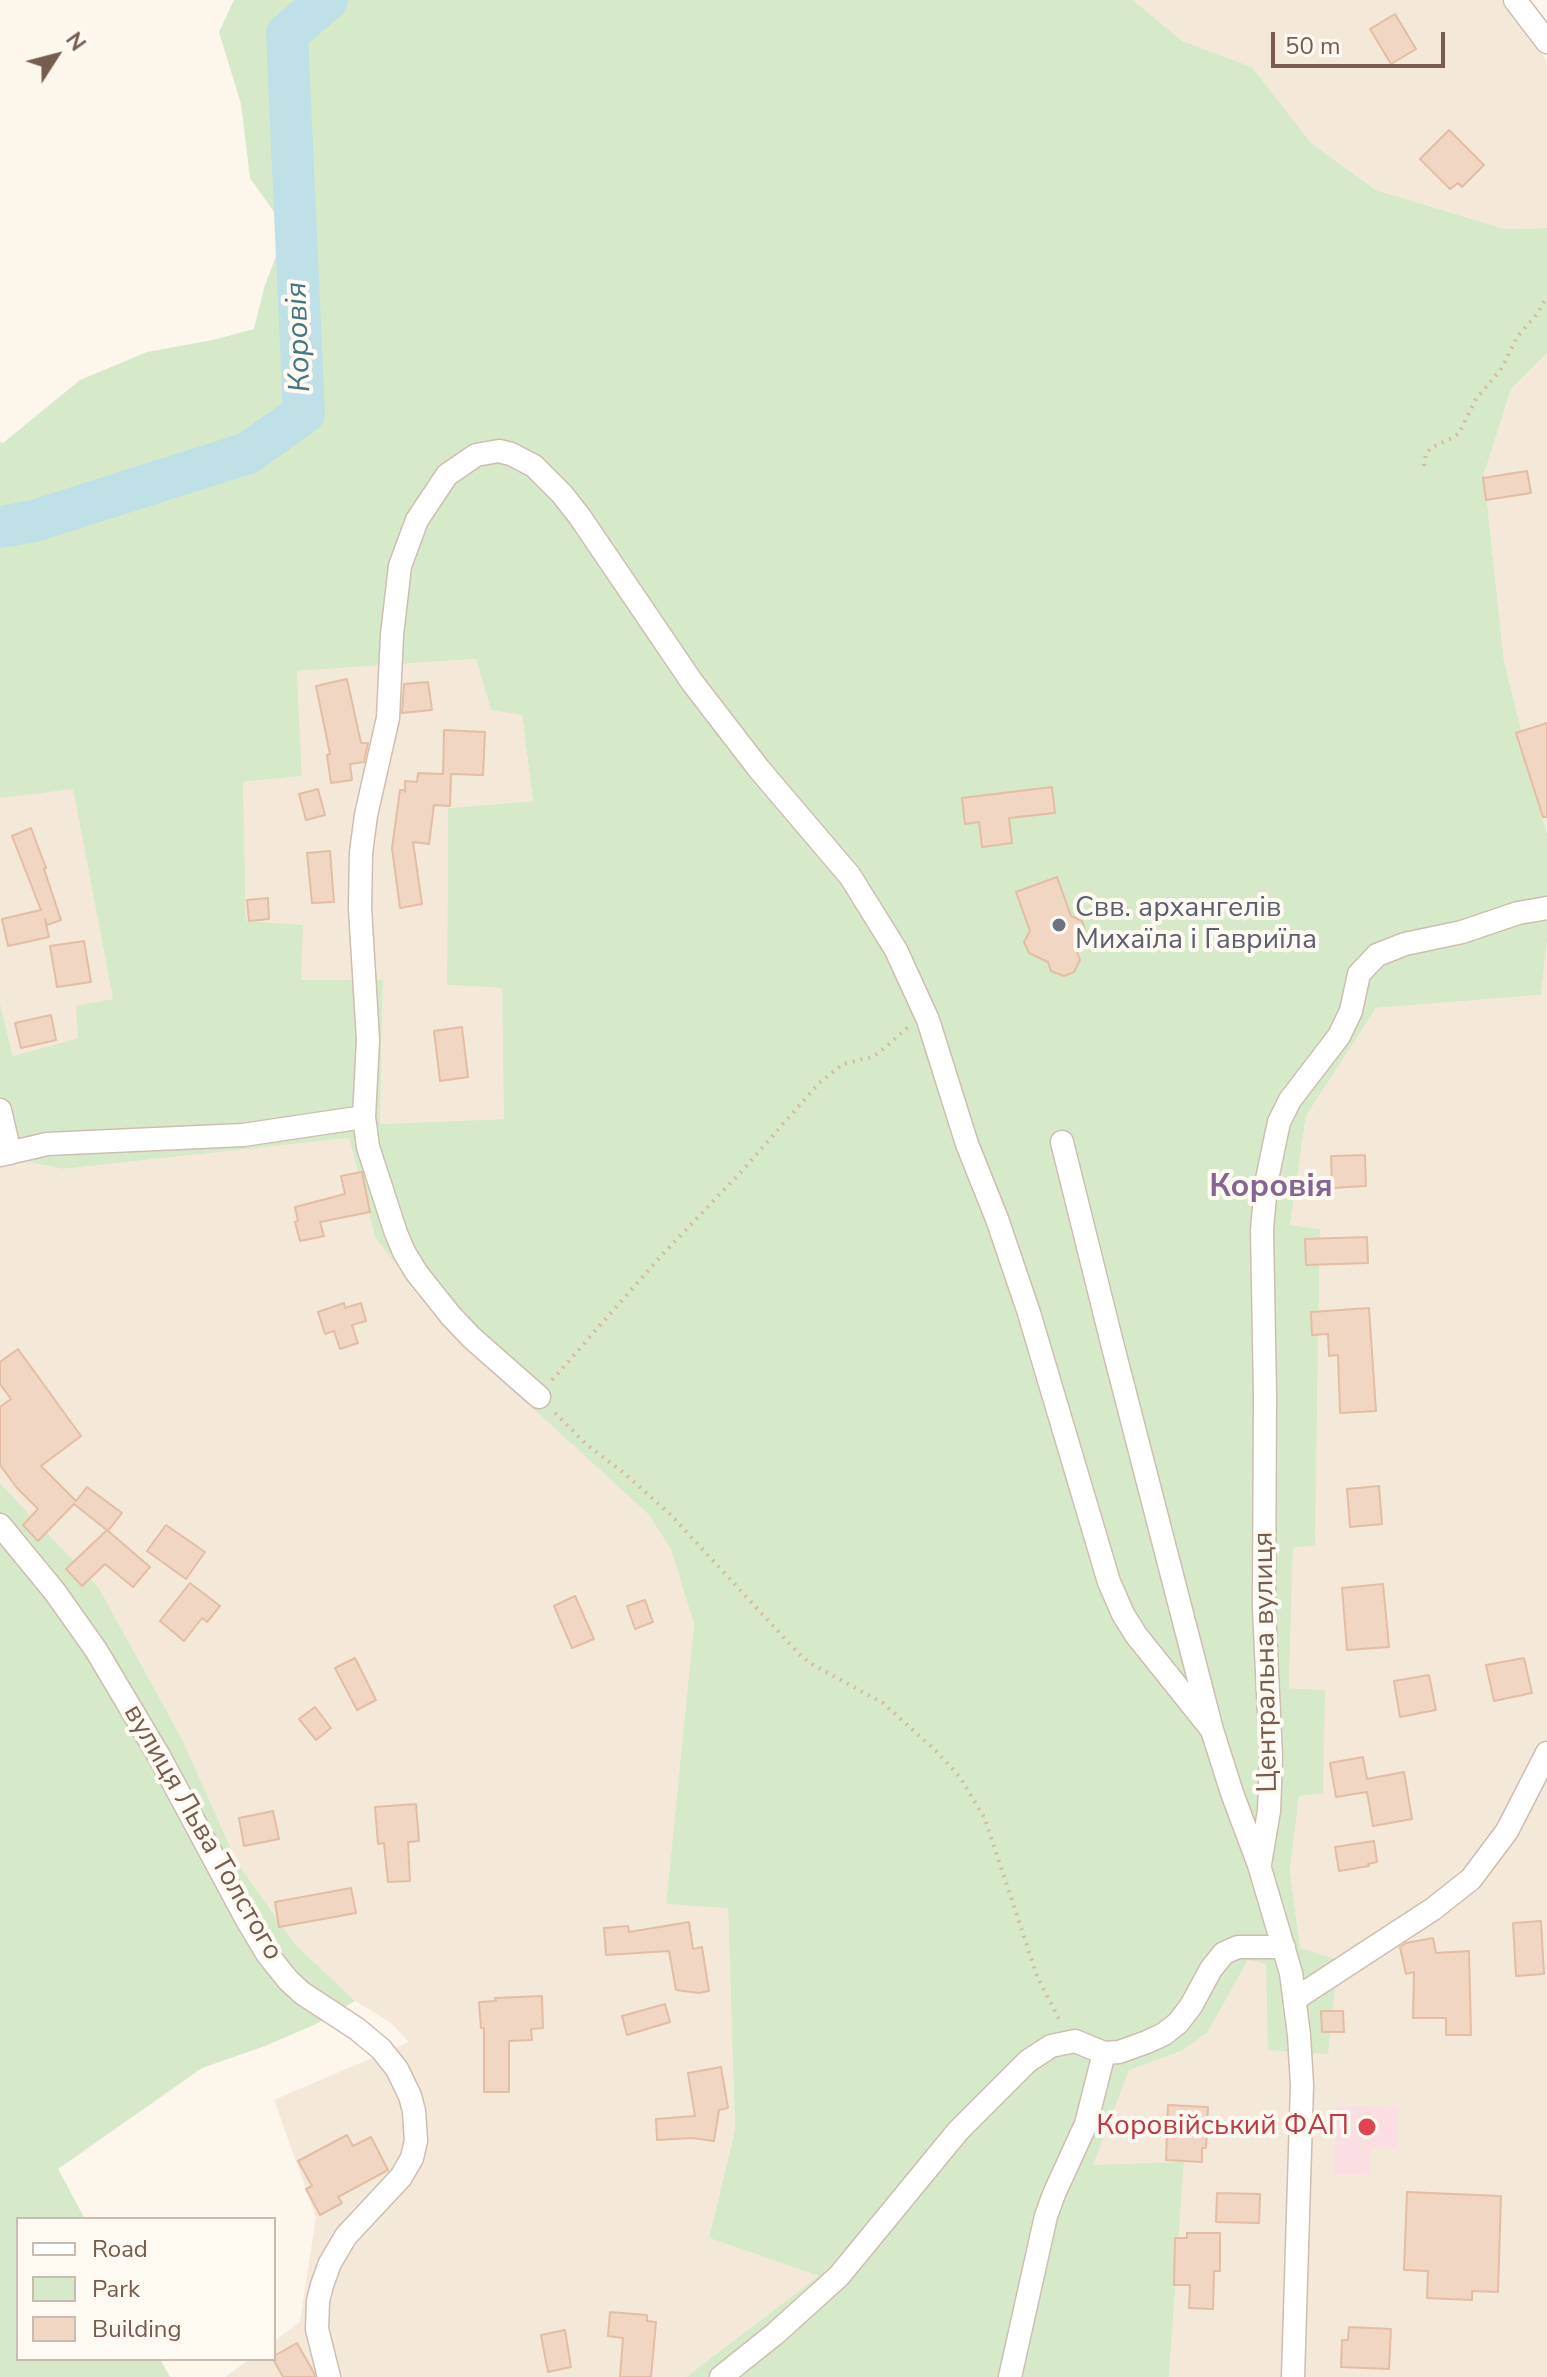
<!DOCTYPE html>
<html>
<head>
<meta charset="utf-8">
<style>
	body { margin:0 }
	#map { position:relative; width:1547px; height:2377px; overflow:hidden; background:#fcf6eb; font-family:"Nunito Sans",sans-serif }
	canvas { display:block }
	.legend { position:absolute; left:16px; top:2217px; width:260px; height:144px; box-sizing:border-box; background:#fffaf1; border:2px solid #c9bbb0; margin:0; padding:10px 14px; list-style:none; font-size:24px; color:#775d4e }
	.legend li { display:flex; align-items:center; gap:16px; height:40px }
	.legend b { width:40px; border:2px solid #c9bbb0 }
	.north { position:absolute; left:16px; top:16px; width:80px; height:80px; -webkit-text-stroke:6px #fffaf1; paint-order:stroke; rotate:54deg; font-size:22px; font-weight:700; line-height:32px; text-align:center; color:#775d4e }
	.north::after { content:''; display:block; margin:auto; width:28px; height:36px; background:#775d4e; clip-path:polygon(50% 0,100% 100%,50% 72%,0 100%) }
	.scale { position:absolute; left:1271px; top:32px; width:174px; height:36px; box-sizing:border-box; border:4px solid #775d4e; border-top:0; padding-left:10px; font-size:24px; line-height:28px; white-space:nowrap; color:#775d4e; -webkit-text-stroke:6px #fffaf1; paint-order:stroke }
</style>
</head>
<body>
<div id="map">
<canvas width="1547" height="2377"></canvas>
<ul class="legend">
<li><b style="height:10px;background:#fff"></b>Road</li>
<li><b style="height:22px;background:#d6eac9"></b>Park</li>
<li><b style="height:22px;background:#f1d6c3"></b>Building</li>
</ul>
<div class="north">N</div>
<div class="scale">50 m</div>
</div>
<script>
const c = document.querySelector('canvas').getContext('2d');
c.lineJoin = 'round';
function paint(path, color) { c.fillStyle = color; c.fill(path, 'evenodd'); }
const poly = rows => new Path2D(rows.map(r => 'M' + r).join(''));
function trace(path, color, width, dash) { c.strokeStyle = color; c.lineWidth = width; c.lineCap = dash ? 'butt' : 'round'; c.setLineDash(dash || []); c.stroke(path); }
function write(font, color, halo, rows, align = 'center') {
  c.font = font + ' "Nunito Sans",sans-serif'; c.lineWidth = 8; c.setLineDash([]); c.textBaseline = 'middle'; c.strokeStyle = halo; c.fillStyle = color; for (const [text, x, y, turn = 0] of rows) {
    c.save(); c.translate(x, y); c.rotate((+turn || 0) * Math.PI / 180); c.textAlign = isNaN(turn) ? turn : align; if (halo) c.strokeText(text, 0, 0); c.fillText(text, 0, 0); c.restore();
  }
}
paint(poly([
	[1133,0,1506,0,1547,61,1547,228,1505,229,1376,190,1312,144,1252,67,1182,41],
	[1547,353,1547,835,1504,661,1484,474,1511,389],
	[476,659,491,709,522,714,533,801,448,808,447,985,502,988,505,1119,380,1124,383,980,301,980,246,921,243,782,302,776,297,671],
	[73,788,113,999,78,1038,13,1056,0,1003,0,798],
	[1547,940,1547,2377,1169,2377,1184,2163,1092,2166,1129,2070,1182,2051,1207,2033,1248,1960,1266,1964,1300,1948,1290,1870,1299,1796,1323,1792,1324,1690,1289,1688,1293,1548,1315,1544,1320,1229,1290,1225,1306,1116,1376,1008,1541,995],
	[349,1138,375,1237,522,1396,648,1514,672,1549,694,1624,666,1904,728,1907,735,2130,709,2238,820,2276,686,2377,225,2377,250,2359,274,2359,274,2341,300,2322,316,2217,274,2100,409,2042,390,2022,355,2001,295,1944,237,1862,182,1739,99,1588,0,1483,0,1156,63,1169]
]), '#f4e8d9');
paint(poly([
	[1336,2106,1398,2108,1397,2148,1371,2147,1370,2175,1334,2174]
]), '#fadee1');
paint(poly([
	[234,0,1133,0,1182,41,1252,67,1312,144,1376,190,1505,229,1547,228,1547,353,1511,389,1484,474,1504,661,1547,835,1547,940,1541,995,1376,1008,1306,1116,1290,1225,1320,1229,1315,1545,1293,1548,1289,1688,1325,1690,1323,1793,1299,1796,1290,1870,1300,1948,1338,1960,1328,2054,1268,2050,1266,1964,1248,1960,1207,2033,1182,2051,1129,2070,1093,2165,1184,2162,1169,2377,686,2377,819,2276,709,2238,735,2130,728,1908,666,1904,694,1624,671,1549,648,1514,447,1329,375,1237,349,1138,63,1169,0,1156,0,1003,13,1056,78,1038,76,1006,113,999,73,789,0,798,0,442,3,443,80,380,147,352,213,340,254,329,264,288,281,243,275,213,250,178,241,104,219,32],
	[476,659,491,710,522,715,533,801,448,808,447,985,502,988,504,1119,380,1124,383,980,301,980,303,925,246,921,243,782,302,776,297,671],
	[0,1483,99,1588,182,1739,237,1862,295,1944,355,2001,316,2024,265,2046,202,2068,58,2169,85,2219,18,2219,18,2359,160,2359,170,2377,0,2377]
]), '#d6eac9');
trace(poly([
	[0,527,34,521,248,453,304,413,287,34,327,0]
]), '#bfe0e6', 42);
const building = poly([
	[1395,14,1416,49,1391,64,1370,29,1395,14],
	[1449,130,1484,165,1462,187,1458,183,1450,189,1420,159,1449,130],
	[1527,471,1531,493,1486,500,1483,478,1527,471],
	[347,679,361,743,368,743,364,762,350,764,352,780,331,783,327,755,330,754,316,686,347,679],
	[428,682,432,710,402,713,404,684,428,682],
	[1547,723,1547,817,1543,817,1516,733,1547,723],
	[444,730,485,732,483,775,451,774,450,806,434,805,429,844,413,842,422,904,400,908,392,848,400,790,405,790,405,792,405,781,417,782,418,773,443,774,444,730],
	[1052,787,1055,813,1009,818,1012,843,982,847,979,822,965,824,962,798,1052,787],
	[318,789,325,815,306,820,299,794,318,789],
	[31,828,46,868,44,869,61,920,47,925,45,919,49,937,8,946,2,919,41,910,12,836,31,828],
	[330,851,334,902,312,903,307,853,330,851],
	[1057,877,1071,916,1082,921,1086,933,1077,952,1080,960,1074,972,1064,976,1051,971,1048,962,1029,953,1024,942,1030,931,1016,892,1057,877],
	[268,898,269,919,249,921,247,900,268,898],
	[84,941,91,982,57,987,50,946,84,941],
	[51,1015,56,1040,21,1048,15,1023,51,1015],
	[462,1027,468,1077,440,1081,434,1031,462,1027],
	[1365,1155,1366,1186,1332,1188,1331,1156,1365,1155],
	[362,1172,370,1212,320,1222,324,1236,300,1241,295,1222,298,1221,295,1207,345,1194,341,1176,362,1172],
	[1367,1237,1368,1263,1306,1265,1305,1239,1367,1237],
	[344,1303,345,1308,361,1303,366,1321,352,1325,358,1343,340,1349,334,1331,325,1334,318,1312,344,1303],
	[1369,1308,1376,1411,1340,1413,1338,1355,1329,1356,1328,1334,1312,1335,1311,1312,1369,1308],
	[18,1349,81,1436,41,1466,76,1501,87,1487,122,1513,108,1531,74,1504,38,1541,23,1525,38,1509,17,1488,0,1465,0,1407,11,1399,0,1384,0,1362,18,1349],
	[1379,1486,1382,1524,1350,1527,1347,1489,1379,1486],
	[166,1525,205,1552,186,1579,147,1551,166,1525],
	[107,1530,150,1567,133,1587,105,1564,82,1586,66,1569,107,1530],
	[190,1583,220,1606,207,1622,202,1618,184,1641,160,1621,190,1583],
	[1383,1584,1389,1647,1347,1650,1342,1588,1383,1584],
	[575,1596,594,1639,572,1648,554,1606,575,1596],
	[645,1600,653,1622,635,1629,627,1606,645,1600],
	[355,1658,376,1700,357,1710,335,1668,355,1658],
	[1524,1658,1532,1693,1494,1701,1486,1665,1524,1658],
	[1429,1675,1436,1710,1400,1717,1394,1681,1429,1675],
	[315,1707,331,1728,316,1740,299,1719,315,1707],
	[1363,1757,1367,1779,1404,1772,1412,1819,1373,1826,1367,1792,1336,1797,1330,1763,1363,1757],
	[416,1804,419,1841,408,1842,410,1881,388,1882,384,1843,378,1844,375,1807,416,1804],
	[273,1811,279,1839,244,1846,239,1818,273,1811],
	[1374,1841,1377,1862,1368,1864,1369,1866,1339,1871,1335,1847,1374,1841],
	[351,1888,356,1913,279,1927,275,1902,351,1888],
	[1541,1921,1544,1974,1516,1976,1513,1923,1541,1921],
	[689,1922,693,1949,702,1947,709,1991,699,1993,676,1990,669,1951,606,1955,604,1928,628,1926,629,1932,689,1922],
	[1433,1938,1436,1953,1469,1951,1471,2035,1446,2035,1446,2018,1413,2018,1414,1972,1406,1974,1400,1947,1406,1943,1433,1938],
	[542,1996,543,2028,531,2029,532,2040,509,2041,509,2092,484,2092,484,2028,481,2028,479,2002,496,2001,495,1998,542,1996],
	[665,2004,670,2022,627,2035,622,2016,665,2004],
	[1321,2011,1343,2011,1344,2032,1322,2032,1321,2011],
	[721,2067,728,2108,719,2110,714,2141,692,2138,657,2140,656,2119,695,2116,688,2073,721,2067],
	[1168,2105,1208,2107,1206,2148,1202,2148,1202,2162,1166,2160,1168,2105],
	[347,2135,353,2146,371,2137,388,2170,338,2197,342,2203,320,2215,306,2189,312,2186,298,2161,347,2135],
	[1407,2192,1501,2196,1498,2292,1472,2291,1472,2300,1427,2298,1428,2271,1404,2270,1407,2192],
	[1217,2193,1260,2194,1259,2223,1216,2222,1217,2193],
	[1187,2233,1220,2233,1220,2271,1214,2271,1213,2309,1189,2308,1190,2285,1174,2285,1175,2238,1187,2238,1187,2233],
	[610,2312,647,2315,647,2321,656,2322,651,2377,620,2377,623,2338,608,2336,610,2312],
	[1349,2327,1391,2329,1389,2369,1341,2367,1342,2340,1348,2340,1349,2327],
	[565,2330,571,2367,548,2372,541,2335,565,2330],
	[297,2343,314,2373,315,2377,283,2377,273,2359,274,2356,297,2343]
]);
paint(building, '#f1d6c3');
trace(building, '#e3bda4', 2);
const minor = poly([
	[1515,0,1547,42],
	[0,1110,10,1153],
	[1062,1142,1112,1343,1212,1730,1232,1793,1259,1865,1291,1973,1299,2035,1302,2085,1293,2377],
	[0,1155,47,1144,243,1135,364,1117],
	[539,1397,472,1338,451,1316,416,1272,404,1252,396,1233,368,1147,364,1117,368,1040,360,908,361,853,366,815,388,718,392,635,400,566,417,520,447,475,476,455,499,451,511,454,534,466,562,494,580,517,692,682,759,769,850,876,896,950,928,1020,967,1144,997,1219,1029,1313,1109,1582,1123,1614,1136,1635,1212,1730],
	[0,1525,55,1592,96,1650,159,1756,247,1920,268,1955,288,1980,302,1993,357,2029,381,2049,397,2069,410,2096,414,2111,416,2141,412,2158,401,2177,346,2236,330,2263,322,2285,318,2301,317,2329,329,2377],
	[1260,1864,1269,1811,1271,1757,1264,1608,1265,1394,1262,1230,1266,1184,1279,1122,1290,1100,1339,1036,1351,1011,1359,974,1377,955,1405,944,1462,932,1518,913,1547,908],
	[1295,1999,1433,1909,1471,1879,1507,1831,1547,1753],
	[721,2377,776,2333,839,2276,958,2131,1028,2061,1051,2046,1075,2041,1104,2053],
	[1010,2377,1046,2216,1054,2194,1086,2124,1104,2053,1119,2052,1147,2042,1164,2034,1178,2023,1191,2006,1211,1969,1224,1953,1238,1947,1284,1947]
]);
trace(minor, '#cebeb0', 25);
trace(poly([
	[1424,466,1426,454,1431,448,1454,437,1459,433,1476,399,1502,368,1517,337,1537,314,1547,296],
	[552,1380,661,1256,741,1172,819,1083,843,1064,872,1057,880,1052,908,1027],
	[555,1413,587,1445,624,1473,670,1514,799,1654,810,1663,883,1703,934,1749,960,1777,985,1819,1037,1976,1061,2023]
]), '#d7b9a5', 4, [2, 6]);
trace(minor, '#fff', 22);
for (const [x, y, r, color] of [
	[1059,925,8,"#6b7280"],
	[1367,2127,10,"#e0444e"]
]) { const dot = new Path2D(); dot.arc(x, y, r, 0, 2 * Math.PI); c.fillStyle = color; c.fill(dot); trace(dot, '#fffaf1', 3); }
write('28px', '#5b616d', '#fffaf1', [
	["Свв. архангелів",1075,909],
	["Михаїла і Гавриїла",1075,941]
], 'left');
write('28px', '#775d4e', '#fffaf1', [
	["Центральна вулиця",1267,1662,-91],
	["вулиця Льва Толстого",202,1833,60]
]);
write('28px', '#be3a42', '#fffaf1', [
	["Коровійський ФАП",1349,2127]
], 'right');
write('italic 30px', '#447783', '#fffaf1', [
	["Коровія",300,337,-92]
]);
write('bold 32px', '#846692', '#fffaf1', [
	["Коровія",1271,1188]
]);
</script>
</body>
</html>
